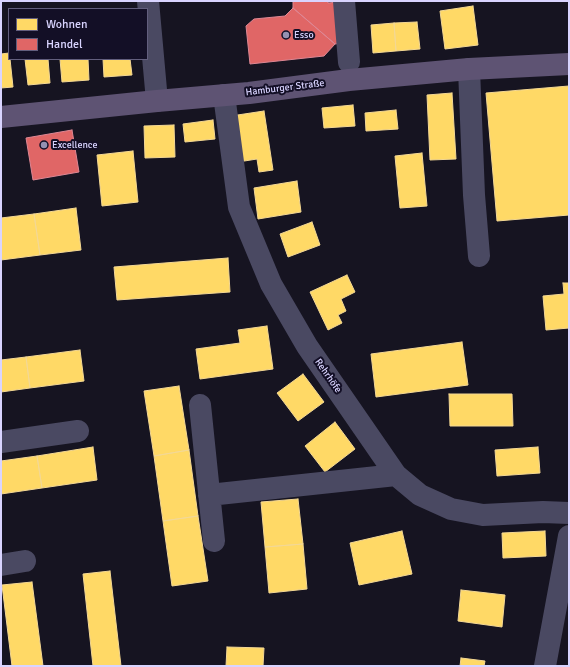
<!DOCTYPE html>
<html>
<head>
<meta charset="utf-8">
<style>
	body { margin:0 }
	#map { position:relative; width:570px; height:667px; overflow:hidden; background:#161421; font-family:Signika,sans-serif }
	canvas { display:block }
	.frame { position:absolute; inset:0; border:2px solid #d9d4ff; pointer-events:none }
	.legend { position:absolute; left:8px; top:8px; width:140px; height:52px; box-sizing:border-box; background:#130f26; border:1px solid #625e7d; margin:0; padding:5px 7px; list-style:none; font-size:12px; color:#d9d4ff }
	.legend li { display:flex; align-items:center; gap:8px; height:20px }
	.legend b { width:20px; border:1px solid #625e7d }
</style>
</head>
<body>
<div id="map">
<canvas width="570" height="667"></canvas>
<div class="frame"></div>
<ul class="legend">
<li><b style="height:11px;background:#ffd966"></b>Wohnen</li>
<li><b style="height:11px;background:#e06666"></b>Handel</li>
</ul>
</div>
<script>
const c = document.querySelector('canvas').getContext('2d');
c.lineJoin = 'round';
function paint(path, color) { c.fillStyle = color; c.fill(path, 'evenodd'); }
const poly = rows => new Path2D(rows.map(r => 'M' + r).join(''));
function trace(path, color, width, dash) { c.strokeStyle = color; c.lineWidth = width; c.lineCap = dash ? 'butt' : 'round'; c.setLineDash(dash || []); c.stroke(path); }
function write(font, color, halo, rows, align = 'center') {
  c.font = font + ' Signika,sans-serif'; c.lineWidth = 4; c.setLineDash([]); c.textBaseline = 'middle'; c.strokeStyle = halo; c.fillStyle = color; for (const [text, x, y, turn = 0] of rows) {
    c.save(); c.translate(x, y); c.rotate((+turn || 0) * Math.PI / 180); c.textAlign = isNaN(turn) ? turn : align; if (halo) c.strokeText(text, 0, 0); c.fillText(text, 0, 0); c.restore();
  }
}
const homes = poly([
	[473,6,478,45,445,49,440,11,473,6],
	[417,22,420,49,396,51,394,23,417,22],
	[394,23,396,51,373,53,371,25,394,23],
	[9,53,9,59,10,59,13,87,1,88,1,54,9,53],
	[25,59,48,59,50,83,28,85,25,59],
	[60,59,88,59,89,80,62,82,60,59],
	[103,59,130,59,132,75,104,77,103,59],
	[569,86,569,215,497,221,486,93,569,86],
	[452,93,456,159,430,160,427,95,452,93],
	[353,105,355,126,324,128,322,108,353,105],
	[396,110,398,129,366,131,365,113,396,110],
	[264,111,273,170,259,172,257,159,238,162,231,116,264,111],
	[213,120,215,139,185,142,183,124,213,120],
	[174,125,175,157,145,158,144,126,174,125],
	[133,151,138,202,102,206,97,155,133,151],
	[422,153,427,206,400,208,395,156,422,153],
	[297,181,301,212,258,219,254,188,297,181],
	[76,208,81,250,40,255,34,214,76,208],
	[34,214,40,255,1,260,1,218,34,214],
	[312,222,320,245,288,257,280,234,312,222],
	[228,258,230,292,117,300,114,267,228,258],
	[347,275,355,292,341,299,346,311,338,315,342,323,328,330,310,292,347,275],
	[563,283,569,283,569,328,546,330,543,296,564,294,563,283],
	[267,326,273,369,200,379,196,349,240,343,238,330,267,326],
	[462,342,468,385,376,397,371,354,462,342],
	[80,350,84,381,30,388,26,357,80,350],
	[26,357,30,388,1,392,1,360,26,357],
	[303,374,324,402,298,421,277,393,303,374],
	[179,386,189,450,154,456,144,391,179,386],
	[449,394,512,394,513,426,450,426,449,394],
	[335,422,355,449,325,472,305,446,335,422],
	[93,447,97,480,42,488,37,456,93,447],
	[538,447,540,473,497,476,495,450,538,447],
	[189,450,198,516,163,521,154,456,189,450],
	[37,456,42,488,1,494,1,461,37,456],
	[298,499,303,544,265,547,261,502,298,499],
	[198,516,208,581,172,586,163,521,198,516],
	[402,531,412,574,359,585,350,543,402,531],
	[545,531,546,556,503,558,502,533,545,531],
	[303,544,307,589,269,593,265,547,303,544],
	[110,571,121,666,93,666,83,574,110,571],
	[32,582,43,666,12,666,2,585,32,582],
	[461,590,505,595,502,627,458,621,461,590],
	[227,647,264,648,263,666,226,666,227,647],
	[461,658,485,661,484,666,460,666,461,658]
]);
paint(homes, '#ffd966');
trace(homes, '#f4d894', 1);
const shops = poly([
	[293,1,328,1,328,3,339,2,342,43,335,44,293,8,293,1],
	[293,8,335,44,324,56,250,64,246,26,254,19,285,16,293,8],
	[72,130,79,172,33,180,26,138,72,130]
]);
paint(shops, '#e06666');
trace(shops, '#de8794', 1);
trace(poly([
	[148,1,157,101],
	[344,1,349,62],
	[469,69,474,195,479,256],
	[224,95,239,207,271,284,307,346,396,475,420,495,451,509,483,515,543,512,569,513],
	[200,405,214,541],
	[1,442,78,431],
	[209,495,396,475],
	[1,565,25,561],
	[545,666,569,536]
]), '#4a4962', 22);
trace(poly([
	[1,117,157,101,249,93,349,80,469,69,569,64]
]), '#5e5373', 22);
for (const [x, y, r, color] of [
	[286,35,4,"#9591b1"],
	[44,145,4,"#9591b1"]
]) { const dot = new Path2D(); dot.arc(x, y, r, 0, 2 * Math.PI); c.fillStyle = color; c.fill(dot); trace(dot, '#130f26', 1.5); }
write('10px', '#d9d4ff', '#130f26', [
	["Esso",294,35],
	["Excellence",52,145]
], 'left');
write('10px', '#d9d4ff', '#130f26', [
	["Hamburger Straße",285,88,-7],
	["Rehrhöfe",328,376,55]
]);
</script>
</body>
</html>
